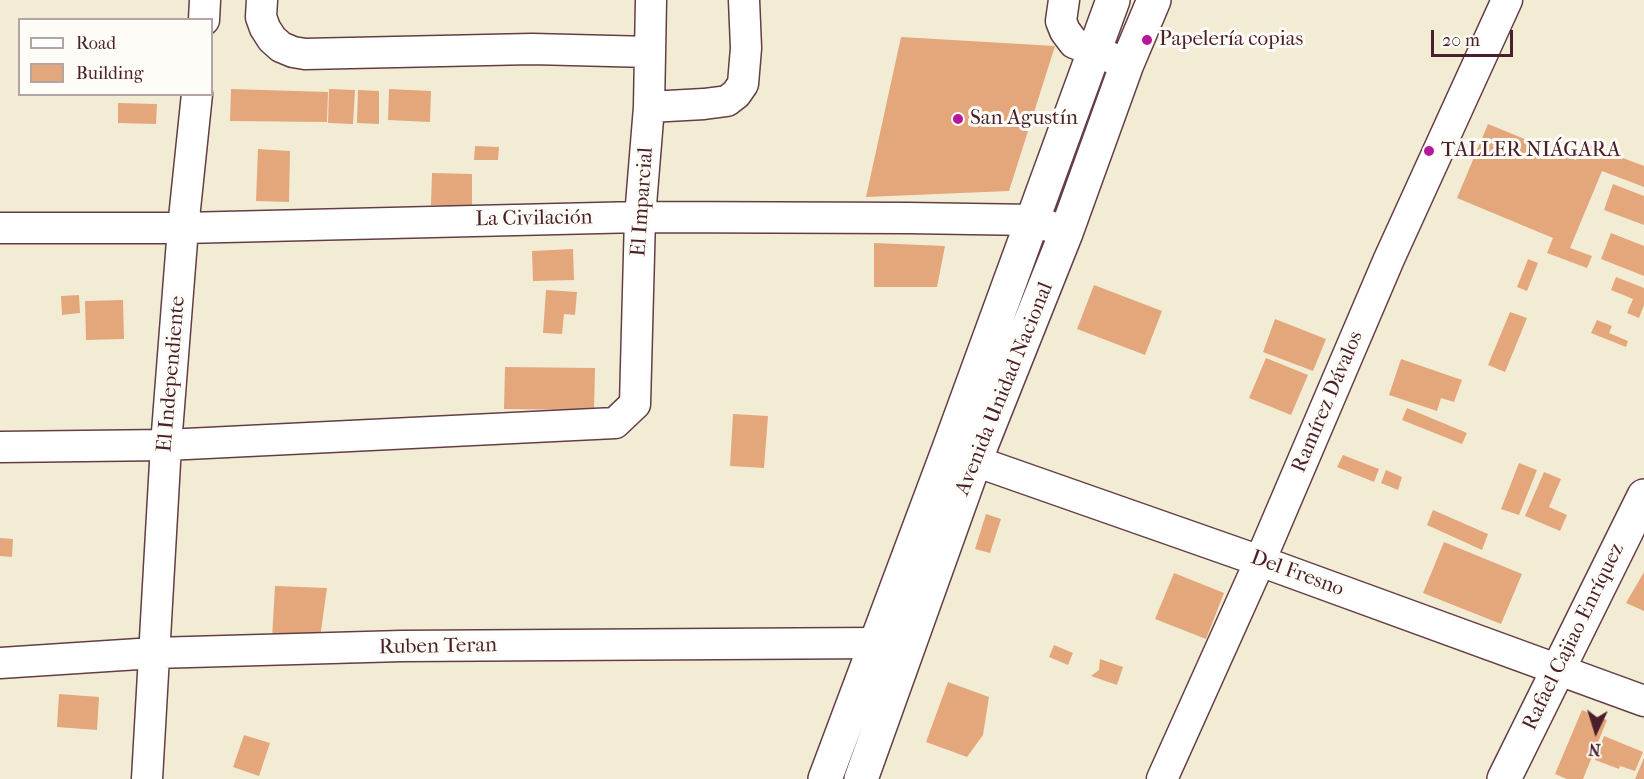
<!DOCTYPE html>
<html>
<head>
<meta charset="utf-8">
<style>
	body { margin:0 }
	#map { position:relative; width:1644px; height:779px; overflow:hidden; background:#f3ecd5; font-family:"IM FELL French Canon",serif }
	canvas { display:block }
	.legend { position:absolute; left:18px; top:18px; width:195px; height:78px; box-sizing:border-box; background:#fdfcf7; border:2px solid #b5a4a5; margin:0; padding:8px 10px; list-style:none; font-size:18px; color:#4a1f2b }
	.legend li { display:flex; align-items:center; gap:12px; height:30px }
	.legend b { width:30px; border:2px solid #b5a4a5 }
	.north { position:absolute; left:1566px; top:701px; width:60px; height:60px; -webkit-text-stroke:4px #fdfcf7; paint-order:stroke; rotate:184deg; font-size:16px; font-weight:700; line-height:24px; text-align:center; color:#4a1f2b }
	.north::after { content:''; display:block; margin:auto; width:21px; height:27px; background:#4a1f2b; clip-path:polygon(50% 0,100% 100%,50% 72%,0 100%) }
	.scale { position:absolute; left:1431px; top:30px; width:82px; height:27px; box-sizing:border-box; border:3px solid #4a1f2b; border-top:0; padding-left:8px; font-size:18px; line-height:21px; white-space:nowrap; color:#4a1f2b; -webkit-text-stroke:4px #fdfcf7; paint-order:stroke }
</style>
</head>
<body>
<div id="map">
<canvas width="1644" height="779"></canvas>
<ul class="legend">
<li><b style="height:8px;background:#fff"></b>Road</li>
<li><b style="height:16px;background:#e4a77c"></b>Building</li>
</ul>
<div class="north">N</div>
<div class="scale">20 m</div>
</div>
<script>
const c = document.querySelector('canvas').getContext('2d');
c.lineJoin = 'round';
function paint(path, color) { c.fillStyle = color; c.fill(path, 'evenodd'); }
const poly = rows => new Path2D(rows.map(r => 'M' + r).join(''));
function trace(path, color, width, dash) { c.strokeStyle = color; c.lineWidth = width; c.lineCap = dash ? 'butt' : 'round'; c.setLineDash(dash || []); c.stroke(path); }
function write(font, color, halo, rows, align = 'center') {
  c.font = font + ' "IM FELL French Canon",serif'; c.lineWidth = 6; c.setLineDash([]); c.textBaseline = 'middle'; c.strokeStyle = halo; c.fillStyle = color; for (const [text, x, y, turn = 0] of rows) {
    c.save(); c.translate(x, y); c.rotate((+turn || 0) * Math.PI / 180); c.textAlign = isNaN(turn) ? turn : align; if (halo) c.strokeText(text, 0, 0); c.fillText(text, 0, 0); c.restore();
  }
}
paint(poly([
	[901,37,1055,46,1009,191,866,197],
	[231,89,328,92,327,122,230,121],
	[329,89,355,90,353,124,328,123],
	[389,89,431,91,430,122,388,120],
	[358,90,379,91,379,124,357,123],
	[118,103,157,104,156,124,118,123],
	[1488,124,1576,160,1583,143,1644,166,1644,187,1602,171,1570,248,1592,256,1587,268,1547,253,1553,238,1457,198],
	[475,146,499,147,498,160,474,160],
	[258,149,290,151,289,202,256,201],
	[432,173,472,174,472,207,431,205],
	[1613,184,1644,196,1644,225,1604,210],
	[1611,233,1644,246,1644,276,1601,259],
	[874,243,945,246,937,287,874,287],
	[573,249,574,280,533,281,532,251],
	[1528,259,1538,263,1527,291,1517,287],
	[1616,277,1644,288,1644,305,1639,318,1627,313,1633,299,1611,290],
	[1094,285,1162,311,1145,355,1077,329],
	[546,290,577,292,575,315,564,314,562,334,543,333],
	[79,295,80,313,62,315,61,296],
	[123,300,124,339,86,340,85,301],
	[1510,312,1527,318,1505,372,1488,365],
	[1275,319,1326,339,1313,371,1263,352],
	[1597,320,1612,326,1609,333,1628,341,1626,347,1591,333],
	[1266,358,1308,375,1291,415,1249,398],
	[1401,359,1462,380,1454,402,1441,398,1437,411,1389,395],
	[505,367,595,368,594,410,504,409],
	[1407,408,1467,433,1462,444,1402,420],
	[733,414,768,416,764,468,730,466],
	[1343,455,1379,469,1374,482,1337,467],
	[1519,463,1537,470,1519,515,1501,509],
	[1386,470,1402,477,1398,490,1381,483],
	[1544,472,1561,479,1549,507,1567,515,1560,531,1525,516],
	[1433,510,1488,534,1482,550,1427,525],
	[986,514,1001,519,990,553,975,549],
	[0,538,13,539,12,557,0,556],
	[1444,542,1522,574,1501,624,1423,593],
	[1644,572,1644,611,1626,603],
	[1174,573,1224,593,1206,639,1155,619],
	[275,586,327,588,320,638,272,639],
	[1054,645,1073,653,1068,665,1049,657],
	[1100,659,1123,667,1117,685,1091,676,1099,670],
	[948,682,989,697,983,735,967,757,926,742],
	[59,694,99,697,97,730,57,727],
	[1582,710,1607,720,1583,779,1567,779,1555,774],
	[244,735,270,743,259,776,233,767],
	[1604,736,1643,752,1635,771,1620,766,1619,769,1595,760],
	[1644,758,1644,779,1635,779]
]), '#e4a77c');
const street = poly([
	[262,0,261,17,265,28,272,39,281,47,293,52,305,54,532,49,650,52],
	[1064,0,1061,21,1065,31,1074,43,1127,64],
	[204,20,205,0],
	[649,107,704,104,727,101,736,94,743,84,746,48,744,0],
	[0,228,183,228,640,217,908,218,1034,220,1066,233],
	[0,447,166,445,615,423,635,404,640,217,649,107,651,0],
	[952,453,1260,561,1644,701],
	[0,663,154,653,402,646,877,643],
	[147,779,166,445,183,228,197,94],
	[1162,779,1260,561,1389,259,1507,0]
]);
const secondary = poly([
	[825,779,948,451,1113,0],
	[861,779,975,461,1066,233,1127,64,1154,0],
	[1504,779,1644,496]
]);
trace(street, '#633e44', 33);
trace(secondary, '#633e44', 36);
trace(street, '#fff', 30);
trace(secondary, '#fff', 33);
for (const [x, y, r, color] of [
	[1147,40,6,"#b5179e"],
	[958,119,6,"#b5179e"],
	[1429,151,6,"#b5179e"]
]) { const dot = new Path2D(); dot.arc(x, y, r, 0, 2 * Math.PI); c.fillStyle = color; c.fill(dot); trace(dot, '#fdfcf7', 2); }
write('21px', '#4a1f2b', '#fdfcf7', [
	["Papelería copias",1159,40],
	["San Agustín",970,119],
	["TALLER NIÁGARA",1441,151]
], 'left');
write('21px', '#4a1f2b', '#fdfcf7', [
	["El Imparcial",643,202,-86],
	["La Civilación",534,219,-1],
	["El Independiente",172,374,-85],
	["Avenida Unidad Nacional",1005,389,-68],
	["Ramírez Dávalos",1328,402,-67],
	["Del Fresno",1297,574,20],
	["Rafael Cajiao Enríquez",1574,637,-64],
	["Ruben Teran",438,647,-1]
]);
</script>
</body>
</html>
